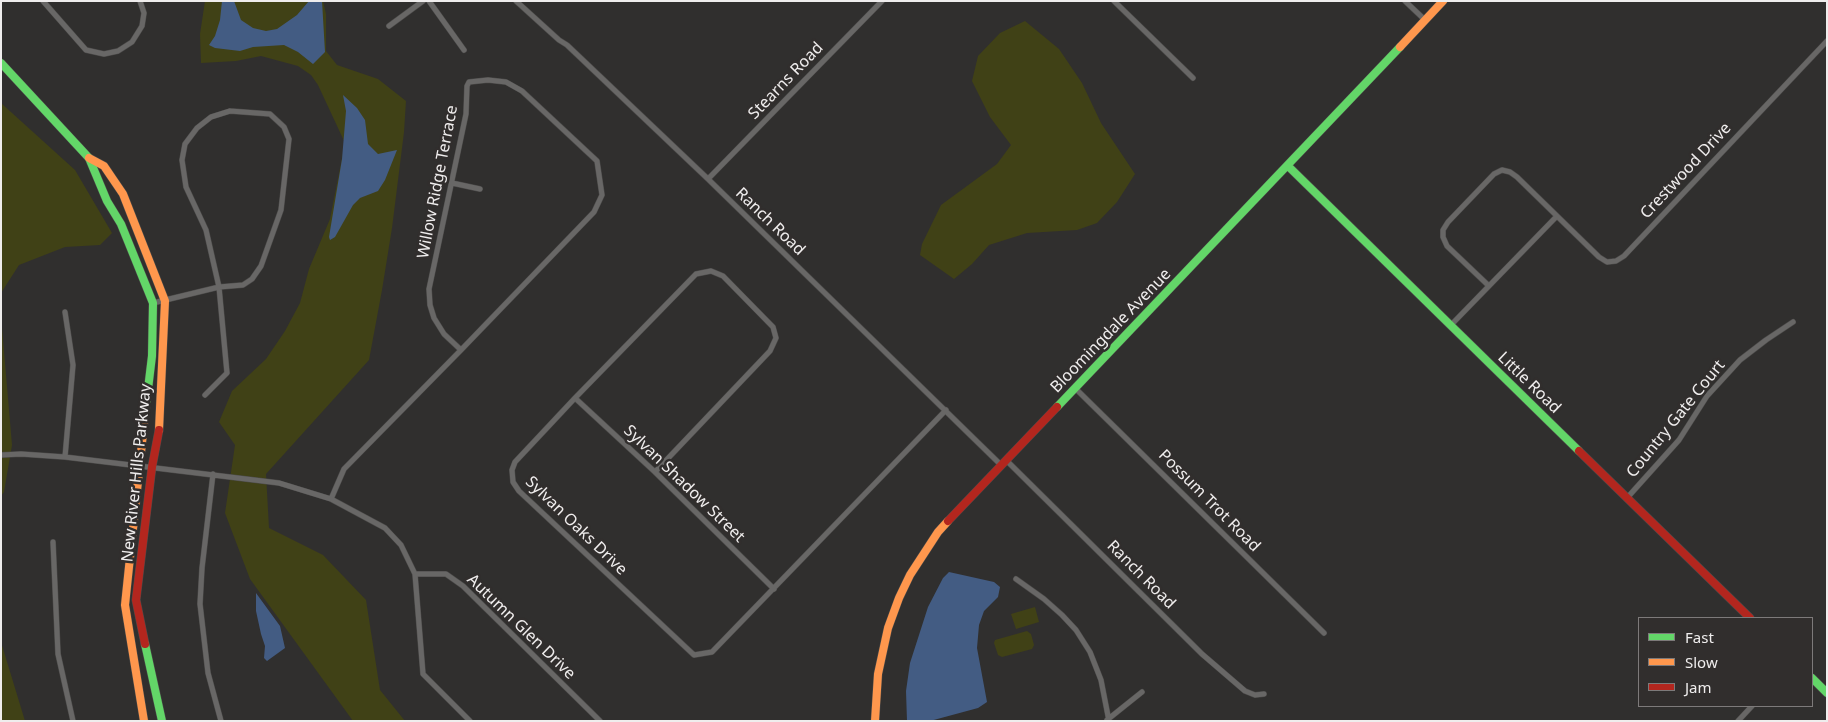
<!DOCTYPE html>
<html>
<head>
<meta charset="utf-8">
<style>
	body { margin:0 }
	#map { position:relative; width:1828px; height:722px; overflow:hidden; background:#302f2e; font-family:"Noto Sans",sans-serif }
	canvas { display:block }
	.frame { position:absolute; inset:0; border:2px solid #efeded; pointer-events:none }
	.legend { position:absolute; left:1638px; top:617px; width:175px; height:90px; box-sizing:border-box; background:#312e2d; border:1px solid #7d7a7a; margin:0; padding:6px 9px; list-style:none; font-size:15px; color:#efeded }
	.legend li { display:flex; align-items:center; gap:10px; height:25px }
	.legend b { width:25px; border:1px solid #7d7a7a }
</style>
</head>
<body>
<div id="map">
<canvas width="1828" height="722"></canvas>
<div class="frame"></div>
<ul class="legend">
<li><b style="height:6px;background:#63d668"></b>Fast</li>
<li><b style="height:6px;background:#ff974d"></b>Slow</li>
<li><b style="height:6px;background:#b3261e"></b>Jam</li>
</ul>
</div>
<script>
const c = document.querySelector('canvas').getContext('2d');
c.lineJoin = 'round';
function paint(path, color) { c.fillStyle = color; c.fill(path, 'evenodd'); }
const poly = rows => new Path2D(rows.map(r => 'M' + r).join(''));
function trace(path, color, width, dash) { c.strokeStyle = color; c.lineWidth = width; c.lineCap = dash ? 'butt' : 'round'; c.setLineDash(dash || []); c.stroke(path); }
function write(font, color, halo, rows, align = 'center') {
  c.font = font + ' "Noto Sans",sans-serif'; c.lineWidth = 5; c.setLineDash([]); c.textBaseline = 'middle'; c.strokeStyle = halo; c.fillStyle = color; for (const [text, x, y, turn = 0] of rows) {
    c.save(); c.translate(x, y); c.rotate((+turn || 0) * Math.PI / 180); c.textAlign = isNaN(turn) ? turn : align; if (halo) c.strokeText(text, 0, 0); c.fillText(text, 0, 0); c.restore();
  }
}
paint(poly([
	[205,1,323,1,326,14,326,51,337,65,378,79,406,101,404,132,392,228,382,290,369,360,266,474,269,528,323,555,366,600,380,690,405,721,353,721,250,579,225,513,235,445,219,422,232,391,266,359,285,331,300,303,309,269,330,219,345,143,318,85,311,75,298,66,261,56,236,61,201,63,200,34],
	[1025,21,1059,49,1082,83,1101,123,1135,174,1117,202,1097,223,1077,230,1027,233,989,245,972,264,954,279,920,255,922,244,941,205,997,164,1011,145,990,117,972,81,978,56,1000,33],
	[1,103,75,170,112,233,100,245,65,247,19,265,1,293],
	[1,316,12,445,4,492,1,496],
	[1035,607,1039,622,1016,629,1011,614],
	[1027,631,1031,634,1034,645,1032,649,1002,657,998,655,994,643,995,640],
	[1,642,25,721,1,721]
]), '#404116');
paint(poly([
	[222,1,234,1,241,20,253,28,266,31,277,29,297,15,309,1,322,1,325,52,313,64,298,52,284,45,253,47,240,51,215,48,209,45,215,36,220,20],
	[343,95,357,108,365,120,368,144,378,154,397,150,385,180,378,191,360,198,353,205,335,237,330,240,329,237,342,159,346,111],
	[949,572,994,582,1000,587,998,597,984,611,979,625,977,648,987,702,978,708,930,721,907,721,906,691,910,663,928,607,943,578],
	[256,593,280,626,285,648,267,661,264,658,265,646,261,634,256,611]
]), '#435c83');
const street = poly([
	[43,1,86,50,104,54,118,51,132,42,142,26,144,13,140,1],
	[429,1,464,50],
	[516,1,559,40,567,45,708,179,1001,465],
	[1114,1,1193,78],
	[1405,1,1425,20],
	[389,26,423,1],
	[230,111,270,114,284,127,289,139,281,210,261,266,252,279,243,285,219,287,206,230,186,187,182,160,185,144,197,128,211,117,230,111],
	[708,179,882,1],
	[452,183,480,189],
	[1489,286,1447,246,1443,237,1443,230,1448,222,1494,174,1502,170,1510,172,1517,177,1599,257,1607,262,1616,261,1624,256,1827,41],
	[153,303,219,287,227,373,205,395],
	[1451,325,1557,216],
	[1075,388,1324,633],
	[575,398,655,472,774,589],
	[1,455,21,454,65,457,279,483,331,499,385,528,401,545,415,574,423,674,470,721],
	[65,457,73,365,65,312],
	[1006,460,1202,654,1245,691,1255,695,1264,694],
	[655,472,770,351,776,338,773,327,723,276,711,271,696,274,575,398,515,462,512,470,513,482,519,491,694,655,712,652,946,410],
	[213,474,202,568,200,604,208,673,221,721],
	[1627,498,1679,440,1707,396,1740,360,1766,340,1793,322],
	[331,499,344,469,461,350,594,212,602,195,597,161,522,91,506,82,488,80,469,82,467,86,466,114,429,289,430,305,434,318,444,334,461,350],
	[53,542,58,654,73,721],
	[415,574,446,574,463,586,600,721],
	[1016,579,1044,599,1062,615,1076,630,1090,652,1101,680,1109,721],
	[1107,720,1142,692],
	[1738,721,1752,706]
]);
const fast = poly([
	[1,63,89,158,107,201,121,224,153,303,152,356,145,414],
	[1288,166,1579,451],
	[1057,407,1400,47],
	[145,644,162,721],
	[1812,678,1827,693]
]);
const slow = poly([
	[1400,47,1443,1],
	[89,158,104,166,123,194,165,301,159,430],
	[144,721,125,605,145,414],
	[875,721,878,674,888,628,899,598,910,575,938,532,948,521]
]);
const jam = poly([
	[1579,451,1750,618],
	[948,521,1057,407],
	[145,644,136,600,152,467,159,430]
]);
trace(street, '#4c4b4a', 6);
trace(fast, '#4c4b4a', 9);
trace(slow, '#4c4b4a', 9);
trace(jam, '#4c4b4a', 9);
trace(street, '#686766', 5);
trace(fast, '#63d668', 8);
trace(slow, '#ff974d', 8);
trace(jam, '#b3261e', 8);
write('16px', '#efeded', '#312e2d', [
	["Stearns Road",786,81,-46],
	["Crestwood Drive",1686,171,-47],
	["Willow Ridge Terrace",438,182,-79],
	["Ranch Road",770,222,44],
	["Bloomingdale Avenue",1111,331,-46],
	["Little Road",1529,383,44],
	["Country Gate Court",1676,419,-51],
	["New River Hills Parkway",137,473,-84],
	["Sylvan Shadow Street",684,484,44],
	["Possum Trot Road",1209,501,45],
	["Sylvan Oaks Drive",576,526,44],
	["Ranch Road",1141,575,45],
	["Autumn Glen Drive",521,627,44]
]);
</script>
</body>
</html>
